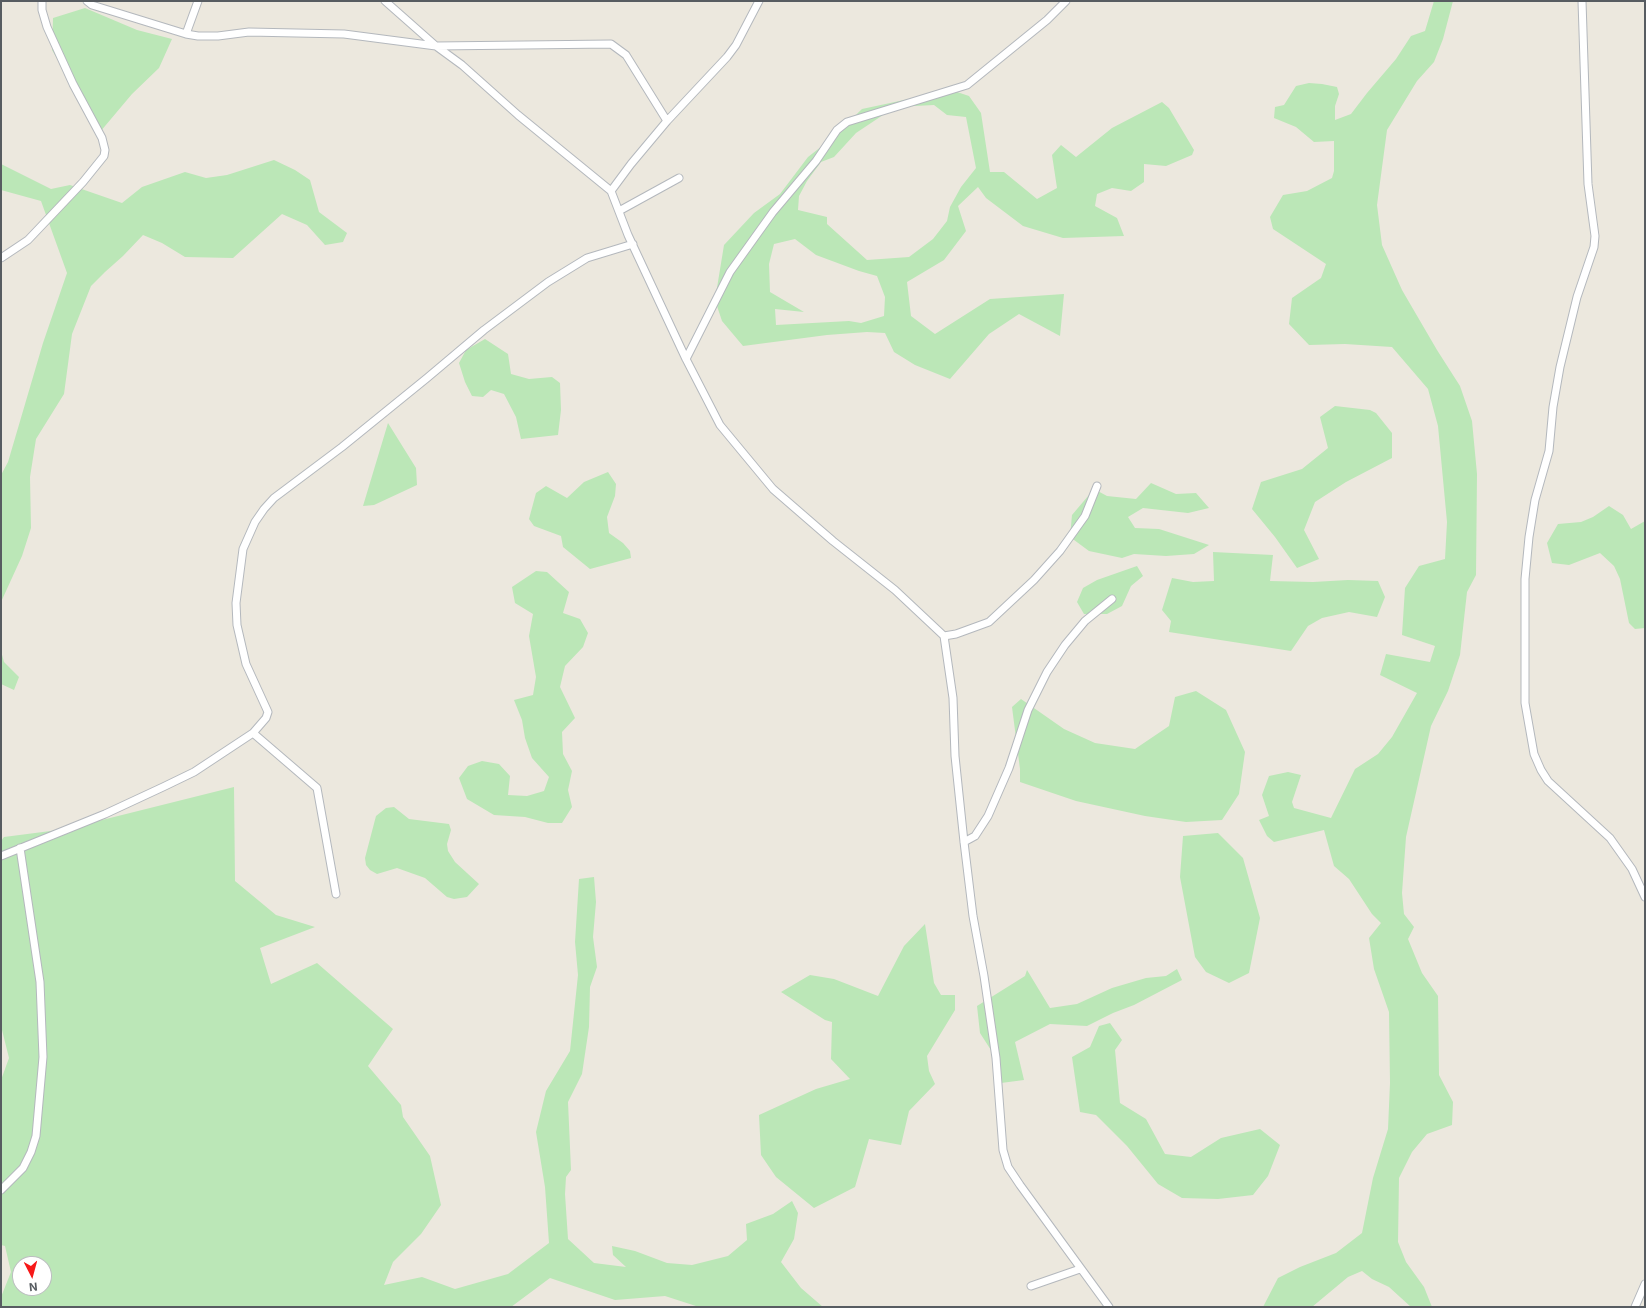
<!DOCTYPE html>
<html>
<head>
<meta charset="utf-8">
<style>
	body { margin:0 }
	#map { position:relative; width:1646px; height:1308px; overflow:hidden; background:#ece8de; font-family:Inter,sans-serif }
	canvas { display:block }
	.frame { position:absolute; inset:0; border:2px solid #575c61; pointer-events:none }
	.north { position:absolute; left:12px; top:1256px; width:40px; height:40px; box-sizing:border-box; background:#fff; border:1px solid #bcbec0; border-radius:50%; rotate:174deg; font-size:11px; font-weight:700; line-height:16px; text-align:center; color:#575c61 }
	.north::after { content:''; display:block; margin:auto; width:14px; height:18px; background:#f71919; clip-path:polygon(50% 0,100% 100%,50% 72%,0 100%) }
</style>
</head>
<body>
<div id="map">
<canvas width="1646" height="1308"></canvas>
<div class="frame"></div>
<div class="north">N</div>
</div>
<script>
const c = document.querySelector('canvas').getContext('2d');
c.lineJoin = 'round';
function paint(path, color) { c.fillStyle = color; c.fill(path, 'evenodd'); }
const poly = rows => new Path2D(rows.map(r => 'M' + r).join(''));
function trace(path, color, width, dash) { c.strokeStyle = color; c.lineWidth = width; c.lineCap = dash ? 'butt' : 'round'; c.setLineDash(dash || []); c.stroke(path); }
paint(poly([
	[1434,1,1453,1,1443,39,1434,62,1417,81,1387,130,1377,205,1382,245,1402,290,1437,350,1460,386,1472,421,1477,474,1476,575,1467,592,1460,655,1448,691,1431,726,1406,837,1402,893,1404,914,1414,927,1408,939,1422,973,1438,996,1439,1075,1453,1102,1452,1125,1427,1134,1412,1152,1399,1178,1398,1242,1406,1262,1424,1287,1432,1307,1411,1307,1389,1287,1372,1279,1362,1271,1348,1277,1312,1307,1263,1307,1278,1278,1300,1267,1336,1253,1362,1233,1373,1178,1388,1129,1390,1083,1389,1012,1374,969,1369,938,1381,923,1372,914,1349,879,1334,866,1324,830,1274,842,1267,836,1259,820,1269,816,1262,795,1269,776,1288,772,1301,775,1292,802,1294,808,1331,818,1355,769,1378,754,1392,737,1417,693,1380,675,1386,654,1430,662,1435,646,1402,635,1405,588,1419,566,1445,559,1447,522,1438,426,1428,389,1392,347,1345,344,1309,345,1289,324,1292,298,1321,278,1326,264,1273,229,1270,217,1283,195,1307,191,1332,178,1334,171,1334,141,1314,142,1296,127,1274,118,1275,107,1284,105,1296,86,1309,83,1322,84,1337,87,1339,94,1335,106,1335,120,1351,114,1367,93,1396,59,1411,36,1425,31],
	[85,8,137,30,172,39,159,68,132,94,100,132,52,50,53,18],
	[951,90,969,96,981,113,990,172,1004,172,1037,199,1057,188,1052,155,1061,145,1076,157,1112,128,1162,102,1169,108,1194,150,1192,155,1166,166,1144,164,1144,182,1131,191,1112,188,1097,194,1095,206,1117,218,1124,236,1063,238,1023,226,986,198,978,187,958,206,966,231,944,260,907,282,911,316,935,334,990,299,1064,294,1060,336,1019,314,989,334,950,379,915,365,894,352,885,333,867,332,827,335,743,346,722,321,715,300,724,245,754,213,780,194,808,157,831,139,862,109],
	[934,105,947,115,966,117,976,168,961,187,950,207,947,221,933,239,909,257,867,260,827,224,827,217,798,210,799,196,807,181,821,162,834,157,856,133,895,107],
	[795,239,816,255,859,271,877,276,885,297,884,316,861,323,849,321,776,325,775,309,804,312,770,292,769,264,774,244],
	[274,160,295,170,310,180,319,212,347,233,343,242,325,245,307,225,282,214,233,258,185,257,162,243,143,235,123,256,105,272,91,286,72,334,64,394,36,439,30,477,31,528,22,556,1,602,1,475,8,462,43,343,67,273,41,201,1,190,1,164,51,189,70,185,122,203,142,187,185,172,206,178,227,175],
	[485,339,508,354,511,374,529,379,552,377,560,383,561,410,558,435,521,439,516,417,504,394,491,390,483,397,472,396,465,382,459,363,466,350],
	[1335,406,1370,410,1376,413,1392,433,1392,458,1346,482,1315,502,1304,530,1319,559,1297,568,1275,537,1252,509,1261,482,1302,469,1328,448,1320,417],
	[388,423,416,468,417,485,374,505,363,506],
	[608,472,616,484,615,496,607,517,609,533,623,543,630,551,631,558,590,569,563,547,561,536,534,526,529,519,536,493,546,486,567,498,584,482],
	[1151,483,1176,494,1196,493,1209,508,1188,513,1143,508,1128,517,1135,528,1159,529,1209,545,1194,554,1166,556,1134,554,1122,558,1089,551,1070,537,1072,515,1094,489,1107,496,1136,499],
	[1609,506,1623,515,1631,529,1645,521,1645,628,1635,629,1629,623,1620,579,1614,566,1600,553,1569,565,1552,563,1547,543,1558,524,1581,522,1593,517],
	[1213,552,1273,555,1270,581,1313,582,1348,580,1378,581,1385,597,1377,617,1349,612,1322,618,1308,626,1291,651,1169,632,1171,621,1162,610,1172,578,1193,582,1214,581],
	[1137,566,1143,576,1131,586,1122,606,1107,614,1084,614,1077,602,1083,588,1097,580],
	[536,571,547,572,569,592,563,613,580,619,588,633,583,647,565,666,560,687,575,718,562,732,563,754,572,771,568,790,572,807,562,823,548,823,525,817,494,815,467,799,459,778,468,766,482,761,499,764,510,776,508,795,527,796,544,791,549,777,532,758,525,738,522,720,514,700,533,695,536,677,529,636,533,614,515,603,512,587],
	[1,651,4,662,19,677,14,690,1,684],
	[1196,691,1226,710,1245,752,1239,794,1222,820,1186,822,1145,816,1076,801,1020,782,1020,769,1012,707,1021,699,1064,729,1095,743,1135,749,1169,726,1175,697],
	[234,787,235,881,276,915,315,927,260,948,271,984,317,963,393,1029,368,1066,401,1105,403,1117,430,1156,441,1205,421,1234,393,1262,384,1285,422,1277,455,1289,508,1274,549,1243,545,1187,536,1132,546,1091,570,1051,578,975,575,942,579,879,594,877,596,902,593,937,597,967,590,987,589,1027,582,1074,568,1102,571,1170,566,1177,565,1194,568,1239,594,1263,626,1267,613,1255,612,1246,635,1251,667,1263,692,1265,728,1256,747,1240,746,1224,773,1214,792,1201,798,1213,794,1239,781,1262,801,1288,823,1307,699,1307,665,1296,615,1300,550,1278,511,1307,1,1307,1,1297,11,1272,5,1246,1,1245,1,1080,9,1058,1,1026,1,841,4,837,66,829],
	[20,1264,44,1264,44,1288,20,1288],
	[394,807,409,819,449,824,451,830,447,844,448,851,455,862,479,884,467,897,454,899,447,897,425,878,397,868,377,874,370,870,366,865,365,858,376,816,386,808],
	[1218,833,1243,858,1260,918,1249,973,1229,983,1206,972,1195,957,1180,877,1183,836],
	[925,924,934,983,941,995,955,995,955,1010,927,1056,929,1071,935,1084,909,1111,901,1145,869,1139,855,1187,814,1208,776,1177,761,1155,759,1115,816,1089,850,1079,831,1059,832,1022,825,1020,781,992,810,975,834,979,878,996,904,946],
	[1177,969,1182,980,1134,1005,1113,1013,1087,1026,1050,1024,1015,1042,1024,1080,1001,1083,996,1058,980,1033,977,1006,1025,976,1027,970,1050,1008,1077,1004,1112,988,1146,978,1166,976],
	[1110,1023,1122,1040,1115,1050,1120,1103,1146,1119,1165,1154,1191,1157,1221,1138,1260,1129,1280,1145,1268,1176,1253,1195,1218,1199,1182,1198,1158,1184,1127,1146,1096,1115,1080,1112,1072,1057,1090,1047,1099,1026]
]), '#bbe7b7');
const minor = poly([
	[87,1,92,5,186,34,198,36,218,36,249,32,344,34,436,46,611,44,626,55,667,121],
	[385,1,436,46,462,65,518,115,611,191],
	[759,1,736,45,727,57,667,121,631,164,611,191,628,235,686,359,720,425,773,489,833,541,895,590,944,636,953,698,955,756,964,842,973,916,984,976,996,1058,1003,1150,1008,1167,1020,1185,1109,1307],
	[1582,1,1588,184,1595,236,1594,247,1577,297,1560,367,1553,407,1549,451,1535,500,1529,537,1525,579,1525,703,1534,754,1541,770,1548,781,1610,838,1632,869,1645,897],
	[186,34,198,1],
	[619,211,679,178],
	[1,258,28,240,83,182,104,156,105,150,102,138,73,84,47,27,42,10,42,1],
	[686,359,730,272,773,212,816,161,837,130,847,122,967,85,1047,20,1066,1],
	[944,636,956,634,989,622,1034,580,1060,551,1085,516,1097,486],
	[253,733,317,788,336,894],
	[964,842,975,836,988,816,1009,768,1028,710,1047,672,1065,645,1085,621,1112,599],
	[1,856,105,814,163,787,194,772,253,733,266,718,268,712,246,664,237,625,236,603,243,549,255,522,264,509,274,498,342,447,427,378,484,330,548,282,587,258,633,244],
	[1,1190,23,1168,31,1152,36,1136,43,1057,40,982,20,848],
	[1031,1286,1080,1269],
	[1635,1307,1645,1284]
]);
trace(minor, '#b4b8bd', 9);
trace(minor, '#fff', 7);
</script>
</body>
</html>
